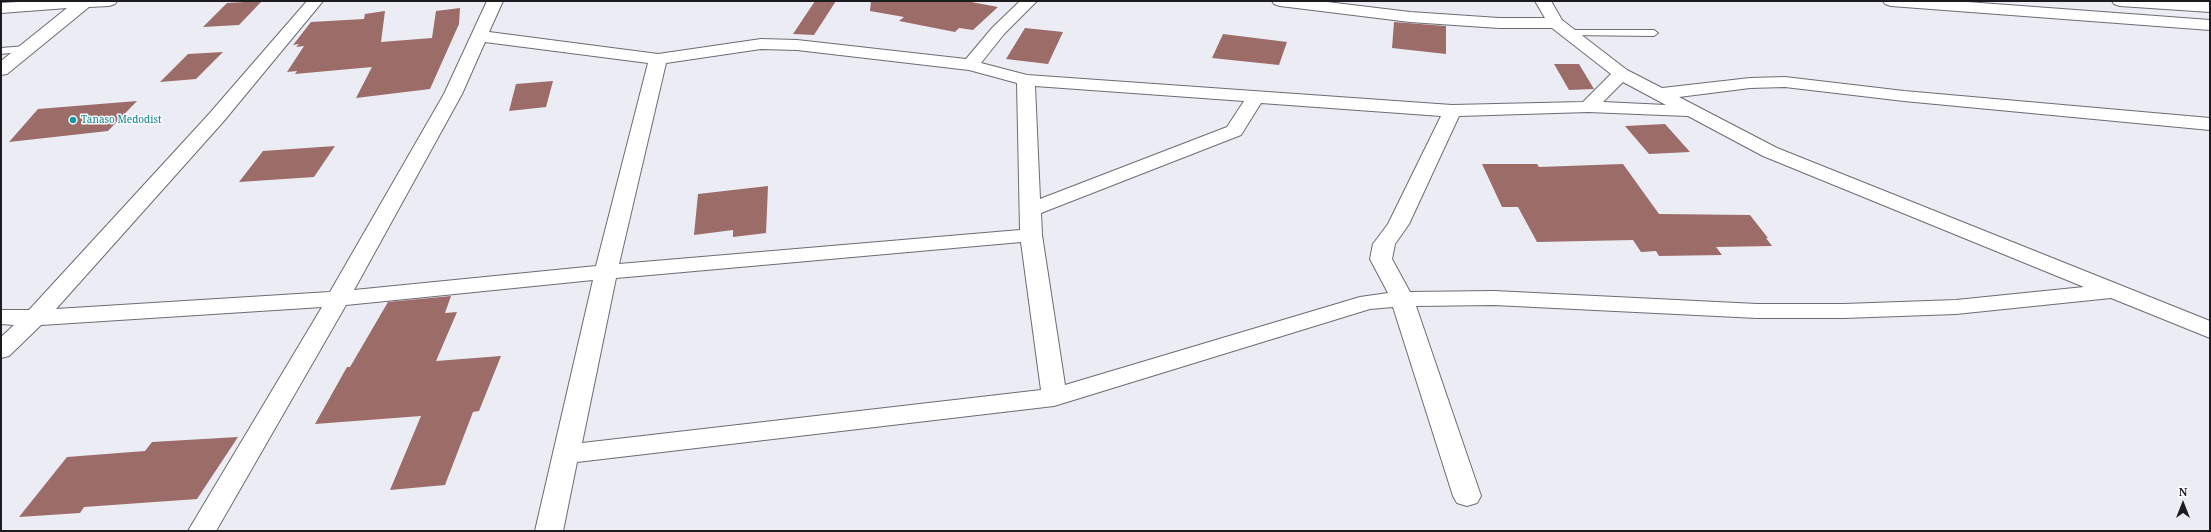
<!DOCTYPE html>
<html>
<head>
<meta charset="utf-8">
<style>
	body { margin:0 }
	#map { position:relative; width:2211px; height:532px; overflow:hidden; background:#ececf5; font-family:"Noto Serif",serif }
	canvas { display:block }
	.frame { position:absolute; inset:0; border:2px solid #1c1c20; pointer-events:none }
	.north { position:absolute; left:2163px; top:484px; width:40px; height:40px; -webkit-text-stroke:3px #fafafe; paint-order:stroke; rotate:0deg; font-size:11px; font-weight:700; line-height:16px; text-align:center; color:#1c1c20 }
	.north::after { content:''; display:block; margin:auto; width:14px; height:18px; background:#1c1c20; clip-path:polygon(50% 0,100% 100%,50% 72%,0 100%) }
</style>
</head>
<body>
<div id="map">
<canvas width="2211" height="532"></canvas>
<div class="frame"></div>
<div class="north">N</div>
</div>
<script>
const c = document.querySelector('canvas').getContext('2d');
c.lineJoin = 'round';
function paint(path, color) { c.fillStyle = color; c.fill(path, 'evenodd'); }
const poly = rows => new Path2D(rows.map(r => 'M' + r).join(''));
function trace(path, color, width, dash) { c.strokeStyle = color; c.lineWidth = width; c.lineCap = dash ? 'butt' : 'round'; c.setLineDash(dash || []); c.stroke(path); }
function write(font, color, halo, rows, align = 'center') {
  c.font = font + ' "Noto Serif",serif'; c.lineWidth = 3; c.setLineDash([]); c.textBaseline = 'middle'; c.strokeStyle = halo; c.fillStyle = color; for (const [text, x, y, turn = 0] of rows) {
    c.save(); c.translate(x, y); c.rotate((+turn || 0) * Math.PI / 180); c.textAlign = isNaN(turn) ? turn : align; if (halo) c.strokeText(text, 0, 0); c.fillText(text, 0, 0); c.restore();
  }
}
paint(poly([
	[262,1,239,25,203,27,227,3],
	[815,1,836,1,814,35,793,34],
	[871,1,966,1,998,7,973,30,959,28,955,32,899,21,904,17,870,11],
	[460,8,459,24,430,89,356,98,372,67,295,74,297,71,287,72,304,46,296,47,299,44,293,45,311,22,364,19,365,14,385,11,381,42,432,38,436,11],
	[1394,22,1446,26,1446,54,1392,48],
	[1025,28,1063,32,1048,64,1006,59],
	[1223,34,1287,42,1279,65,1212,58],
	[223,52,196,79,160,82,188,54],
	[1554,64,1579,64,1594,89,1569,90],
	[553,81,546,107,509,111,516,84],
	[137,101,108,131,9,142,38,109],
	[1665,124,1690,152,1649,154,1625,126],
	[335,146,314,177,239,182,263,151],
	[1482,164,1537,164,1539,167,1623,164,1659,214,1750,215,1768,238,1766,238,1772,246,1716,247,1722,255,1659,256,1656,251,1641,252,1633,240,1537,242,1518,207,1502,207],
	[768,186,766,233,733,237,733,230,694,235,698,194],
	[451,296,445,313,457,312,436,361,501,356,479,411,473,412,445,485,390,490,421,416,315,424,347,367,350,367,388,302],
	[238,437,197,499,84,507,80,513,19,517,67,457,145,451,152,442]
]), '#9c6c68');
const lane = poly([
	[1568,30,1654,30,1658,33,1654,36,1565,35,1564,33,1568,30],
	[26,46,31,49,29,51,1,54,1,48,26,46]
]);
const street = poly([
	[36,1,117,1,115,4,109,6,89,7,7,74,1,75,1,61,67,8,1,13,1,3,36,1],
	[307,1,323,1,223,122,56,309,330,292,444,94,487,1,503,1,489,32,658,54,761,39,797,40,966,59,992,28,1020,1,1037,1,1004,34,981,63,1027,75,1452,105,1583,102,1611,74,1552,28,1499,28,1410,22,1280,6,1274,4,1272,1,1319,1,1410,12,1499,18,1545,18,1535,1,1551,1,1562,20,1627,70,1662,88,1750,78,1785,77,1904,91,2210,118,2210,130,1904,101,1785,87,1750,88,1679,97,1777,148,2210,321,2210,338,2111,298,1956,314,1844,318,1757,318,1494,305,1416,306,1481,496,1477,503,1467,506,1457,503,1453,496,1393,307,1370,309,1054,406,577,462,563,531,535,531,593,280,346,305,216,531,188,531,322,307,41,325,9,356,1,358,1,337,14,325,1,324,1,310,29,310,209,114,307,1],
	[485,42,648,63,596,266,354,290,462,94,485,42],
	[761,49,797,50,969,70,1017,83,1020,230,619,264,666,63,761,49],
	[1623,82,1653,98,1666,105,1603,102,1623,82],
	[1035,86,1244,101,1227,127,1040,199,1035,86],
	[1261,103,1441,116,1388,224,1373,244,1370,259,1388,293,1360,297,1065,385,1042,235,1041,213,1241,135,1261,103],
	[1588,112,1688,116,1763,156,2084,287,1956,300,1844,304,1757,304,1494,291,1410,292,1392,259,1395,244,1409,224,1459,116,1588,112],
	[1021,242,1041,390,582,443,616,278,1021,242]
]);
const primary = poly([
	[1883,1,1954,1,2210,20,2210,30,1891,6,1885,4,1883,1],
	[2112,1,2210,2,2210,12,2120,6,2114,4,2112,1]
]);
trace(lane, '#6c6c74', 2);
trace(street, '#6c6c74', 2);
trace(primary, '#6c6c74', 2);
paint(lane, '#fff');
paint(street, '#fff');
paint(primary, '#fff');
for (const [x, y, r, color] of [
	[73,120,4,"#0f9aa8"]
]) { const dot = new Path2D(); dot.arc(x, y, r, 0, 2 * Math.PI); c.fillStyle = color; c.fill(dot); trace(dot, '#fafafe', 1.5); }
write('10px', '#0d838f', '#fafafe', [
	["Tanaso Medodist",81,120]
], 'left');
</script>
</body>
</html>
